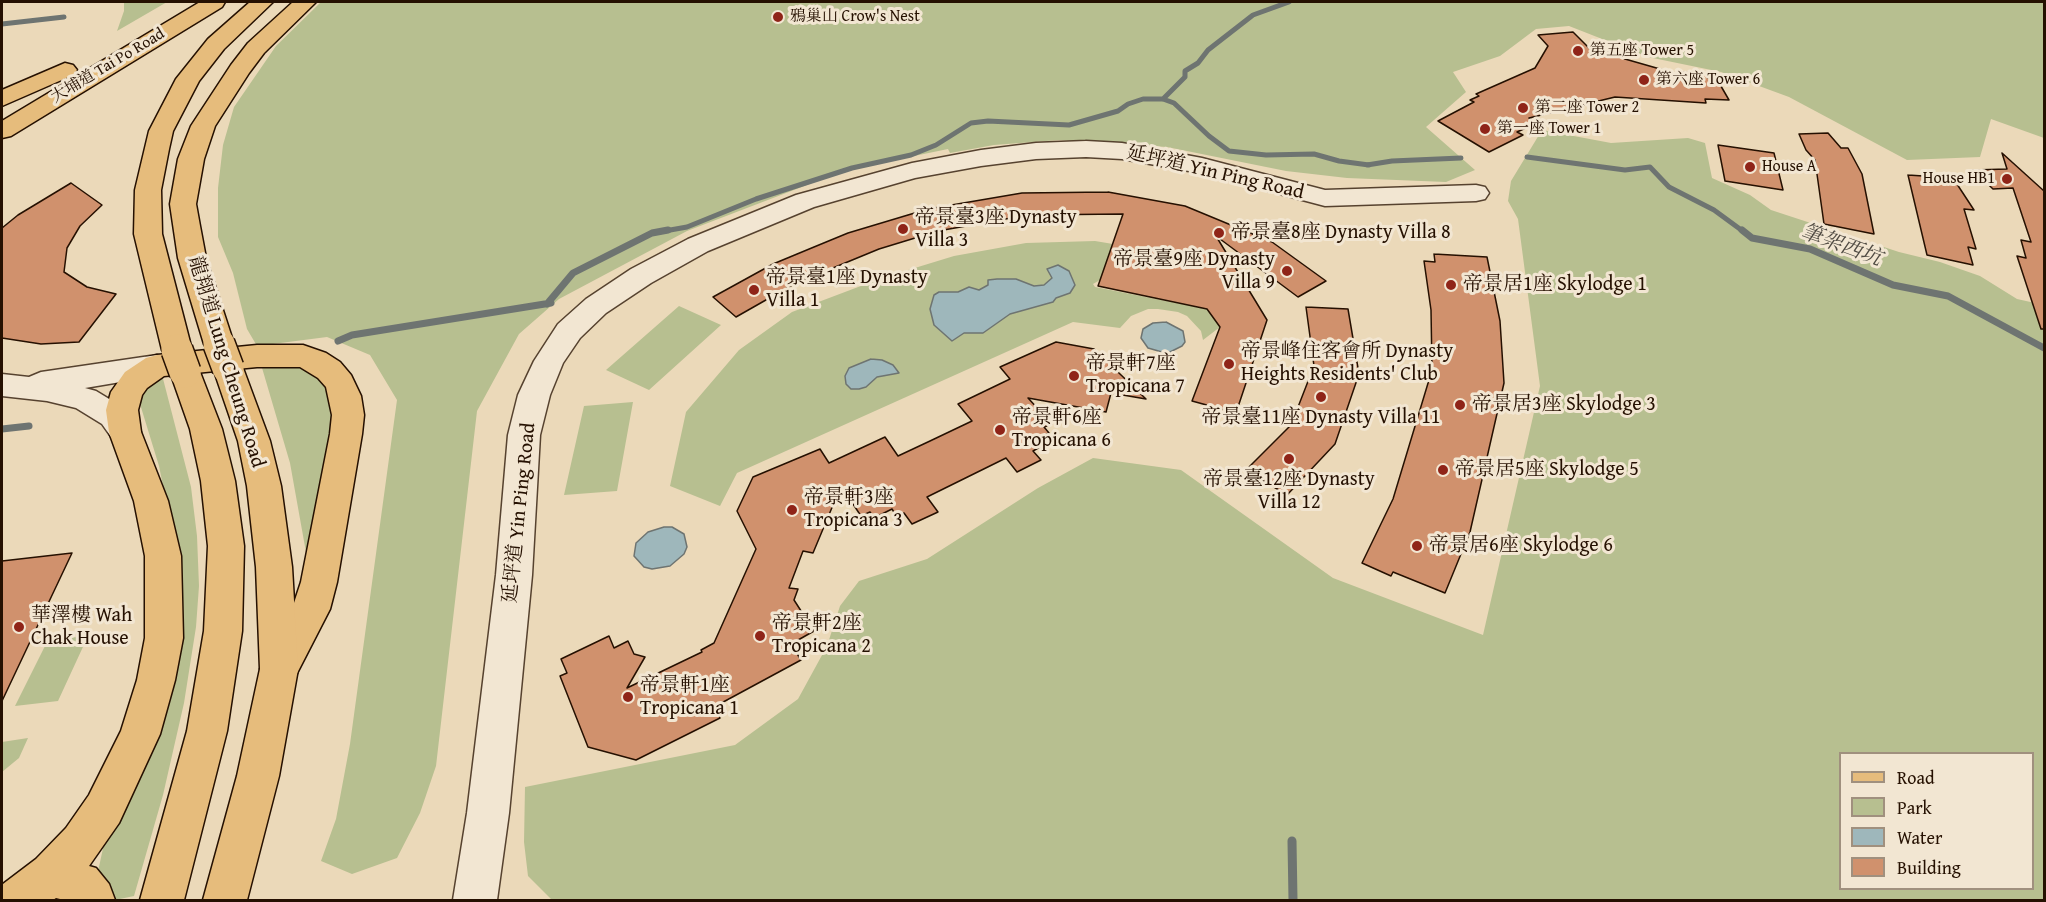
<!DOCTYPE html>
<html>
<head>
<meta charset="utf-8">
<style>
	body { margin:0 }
	#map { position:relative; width:2046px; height:902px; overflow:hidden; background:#ebd9b9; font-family:"Gentium Book Plus",serif }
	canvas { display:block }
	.frame { position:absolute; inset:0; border:3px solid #251001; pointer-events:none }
	.legend { position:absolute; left:1839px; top:752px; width:195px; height:138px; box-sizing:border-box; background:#f2e6d2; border:2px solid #a0907e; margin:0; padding:8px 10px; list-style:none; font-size:18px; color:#251001 }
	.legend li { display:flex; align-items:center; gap:12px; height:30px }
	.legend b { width:30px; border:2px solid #a0907e }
</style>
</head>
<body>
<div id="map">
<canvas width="2046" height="902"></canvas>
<div class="frame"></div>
<ul class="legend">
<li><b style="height:8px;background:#e6bc7c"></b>Road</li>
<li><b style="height:16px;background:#b7bf90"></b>Park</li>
<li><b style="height:16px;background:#9eb7bb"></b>Water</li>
<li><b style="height:16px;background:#d0916d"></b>Building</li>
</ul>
</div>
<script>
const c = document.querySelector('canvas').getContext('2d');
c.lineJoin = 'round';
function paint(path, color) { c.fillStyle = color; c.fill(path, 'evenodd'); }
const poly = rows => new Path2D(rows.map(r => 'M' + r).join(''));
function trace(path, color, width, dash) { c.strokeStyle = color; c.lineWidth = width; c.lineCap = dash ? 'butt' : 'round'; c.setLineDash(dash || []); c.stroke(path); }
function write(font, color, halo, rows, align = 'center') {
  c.font = font + ' "Gentium Book Plus","Noto Serif TC",serif'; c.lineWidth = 6; c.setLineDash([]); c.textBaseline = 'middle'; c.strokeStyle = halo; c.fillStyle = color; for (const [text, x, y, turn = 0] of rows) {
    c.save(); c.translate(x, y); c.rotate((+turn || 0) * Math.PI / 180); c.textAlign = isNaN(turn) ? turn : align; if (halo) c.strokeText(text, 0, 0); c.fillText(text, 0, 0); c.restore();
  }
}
paint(poly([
	[124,2,167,2,117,31,124,11],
	[321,2,2044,2,2044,138,1991,119,1980,157,1907,160,1789,97,1721,72,1648,57,1569,26,1536,29,1500,56,1453,72,1466,92,1426,127,1475,170,1446,182,1347,178,1286,171,1167,147,1059,140,994,145,950,153,948,149,846,170,687,231,559,299,519,334,477,411,436,766,420,813,397,858,352,874,321,861,336,819,350,744,397,400,370,355,327,337,257,346,247,329,233,273,218,237,218,188,223,145,234,107,276,46],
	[1542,130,1611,143,1688,138,1705,143,1712,178,1750,195,1771,210,1899,252,1940,262,1980,276,2017,299,2044,305,2044,900,552,900,528,876,524,842,525,787,735,745,798,699,827,646,840,606,859,581,927,559,1038,488,1093,458,1181,470,1333,578,1483,635,1540,386,1518,219,1508,201,1511,181],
	[1840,754,2032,754,2032,888,1840,888],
	[1095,241,1113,244,1100,280,1093,284,1095,287,1207,309,1220,327,1203,340,1201,331,1187,316,1178,312,1158,309,1148,309,1131,316,1120,328,1073,322,737,473,720,506,670,486,686,412,739,350,792,312,882,278,954,256,1026,243],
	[679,306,721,325,649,390,606,370],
	[260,361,299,364,325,378,337,406,309,569,290,463],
	[161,371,191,487,197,536,199,586,196,627,184,703,163,795,134,896,115,900,97,876,172,530,159,466,140,404,139,394],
	[633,402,617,491,564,495,584,406],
	[88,636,58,701,15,706,48,640],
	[28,738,19,758,2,772,2,742]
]), '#b7bf90');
const water = poly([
	[1058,265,1069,271,1075,285,1070,293,1056,298,1053,302,1010,314,983,333,964,333,952,341,934,325,930,309,934,295,939,292,958,292,969,287,979,290,988,285,988,280,997,279,1016,279,1034,286,1044,285,1052,278,1047,269,1058,265],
	[1166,322,1183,331,1185,342,1182,346,1170,352,1162,352,1148,348,1141,338,1143,329,1153,323,1166,322],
	[871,359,882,360,893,365,899,373,877,377,866,387,859,389,851,389,846,384,845,376,849,368,871,359],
	[664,527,672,527,684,534,687,547,684,554,670,566,652,569,644,567,634,556,636,543,648,532,664,527]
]);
paint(water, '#9eb7bb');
trace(water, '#6e7471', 1.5);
trace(poly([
	[2,24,64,17],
	[1163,99,1185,77,1185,71,1198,63,1208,50,1253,15,1289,2],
	[1527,157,1625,170,1650,167,1669,187,1714,210,1744,232],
	[1367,165,1392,161,1461,158],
	[659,232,687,227,756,199,852,168,911,155,936,145,971,123,988,121,1069,125,1118,111,1128,104,1143,99,1163,99,1174,103,1209,136,1229,151,1266,155,1314,154,1339,161,1369,165]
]), '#6e7471', 5);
trace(poly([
	[1742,230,1752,238,1810,249,1893,285,1948,296,2044,348],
	[547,304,573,273,652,233,668,230],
	[338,341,352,335,551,303],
	[2,429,29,426]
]), '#6e7471', 7);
trace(poly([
	[1292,841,1293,900]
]), '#6e7471', 9);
const building = poly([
	[1573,32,1591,50,1596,47,1625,59,1681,75,1684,72,1705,74,1708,78,1718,81,1729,100,1705,99,1706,103,1615,97,1529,118,1537,123,1517,132,1523,135,1489,152,1438,121,1474,102,1470,100,1479,96,1476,94,1535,68,1548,46,1538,35,1573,32],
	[1828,133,1841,148,1848,148,1862,174,1874,234,1824,224,1815,160,1806,150,1799,134,1828,133],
	[1718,145,1774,153,1783,190,1725,181,1718,145],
	[2002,153,2044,191,2044,329,2041,329,2017,256,2026,258,2021,240,2031,242,2013,188,1993,189,1973,170,2007,169,2002,153],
	[1908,175,1953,178,1974,210,1964,209,1976,249,1968,247,1973,265,1927,255,1908,175],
	[71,183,102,205,80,226,67,248,64,272,87,287,116,294,79,342,41,344,2,338,2,228,18,215,71,183],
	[1108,192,1185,206,1272,242,1326,281,1298,297,1216,236,1267,320,1236,413,1192,401,1220,327,1207,309,1098,286,1123,214,1028,215,938,231,879,249,794,284,736,317,713,297,773,264,814,247,848,233,928,209,1022,193,1108,192],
	[1434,254,1487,257,1500,321,1504,383,1470,532,1445,593,1393,572,1391,576,1362,563,1393,499,1432,370,1431,310,1424,261,1435,262,1434,254],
	[1306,307,1348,309,1359,374,1335,444,1287,495,1246,470,1291,425,1314,366,1306,307],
	[1056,342,1094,349,1146,399,1111,393,1106,412,1028,398,1052,424,1044,427,1049,433,1033,441,1040,447,1033,451,1041,460,1017,472,1006,458,927,497,938,512,912,524,904,513,897,517,892,509,874,518,870,512,861,516,841,486,813,553,803,551,789,588,798,589,794,600,814,631,791,644,801,660,714,707,720,718,636,760,588,747,560,676,567,673,561,659,609,636,614,648,628,641,634,654,645,657,627,688,702,652,701,650,714,643,756,549,737,511,753,477,820,449,829,463,885,437,898,456,930,441,972,421,958,404,1010,379,1000,367,1056,342],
	[72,553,2,701,2,561,72,553]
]);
paint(building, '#d0916d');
trace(building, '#251001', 1.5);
const minor = poly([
	[1086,141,1122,143,1202,158,1325,190,1476,185,1485,187,1489,193,1485,199,1476,201,1325,206,1200,173,1122,159,1086,157,1036,159,981,166,915,178,814,207,708,251,651,283,606,313,580,338,563,363,550,395,540,435,532,575,509,813,497,900,453,900,467,813,496,575,508,435,518,395,534,361,558,324,586,299,631,269,688,239,796,195,912,163,981,150,1036,143,1086,141],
	[157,355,168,358,172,366,168,374,85,388,96,391,124,408,136,423,141,432,136,441,125,444,114,441,102,424,76,408,47,401,2,396,2,374,29,377,41,372,157,355]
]);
const major = poly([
	[200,2,225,2,222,7,11,136,2,138,2,121,200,2],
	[65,63,73,65,77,70,73,75,2,106,2,90,65,63],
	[257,345,303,345,326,353,340,362,351,375,361,396,364,415,362,434,337,582,330,609,293,681,279,686,265,681,260,669,293,606,301,582,330,434,332,415,326,387,318,378,300,367,257,367,164,376,147,388,142,395,138,410,141,432,168,501,181,556,183,638,175,680,160,734,119,823,89,866,96,868,109,884,115,900,64,900,56,898,53,900,2,900,3,884,36,859,66,828,89,795,121,731,137,680,145,638,145,556,134,501,109,432,106,410,111,392,125,372,146,358,157,355,257,345]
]);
const highway = poly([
	[250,2,273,2,224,49,199,81,173,131,169,149,161,190,162,234,192,350,188,357,177,361,166,357,162,350,134,234,135,190,149,131,176,79,208,39,250,2],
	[293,2,316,2,264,53,249,73,215,126,204,159,196,204,200,226,206,258,234,344,230,351,219,354,208,351,204,344,178,258,170,204,178,159,191,126,231,65,248,43,293,2],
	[228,357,239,360,243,368,270,441,281,486,292,567,298,669,279,776,247,900,203,900,237,776,260,669,256,567,247,486,238,441,213,368,217,360,228,357],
	[185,361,196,364,200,372,222,429,235,481,244,546,242,631,227,731,184,900,140,900,187,731,204,631,208,546,201,481,190,429,170,372,174,364,185,361]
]);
trace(minor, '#56422f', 3);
trace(major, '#251001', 3);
trace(highway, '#251001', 3);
paint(minor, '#f2e6d2');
paint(major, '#e6bc7c');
paint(highway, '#e6bc7c');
const highwayBridge = poly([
	[219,344,228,368],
	[177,350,185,372]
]);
trace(highwayBridge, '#251001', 34, []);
trace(highwayBridge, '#e6bc7c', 31);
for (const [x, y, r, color] of [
	[778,17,6,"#8f2418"],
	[1578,51,6,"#8f2418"],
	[1644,80,6,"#8f2418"],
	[1523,108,6,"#8f2418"],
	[1485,129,6,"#8f2418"],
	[1750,167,6,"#8f2418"],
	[2007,179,6,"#8f2418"],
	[903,229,6,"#8f2418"],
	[1219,233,6,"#8f2418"],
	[1287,271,6,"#8f2418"],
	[1451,285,6,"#8f2418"],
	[754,290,6,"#8f2418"],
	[1229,364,6,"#8f2418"],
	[1074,376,6,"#8f2418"],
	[1321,397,6,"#8f2418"],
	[1460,405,6,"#8f2418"],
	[1000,430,6,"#8f2418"],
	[1289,459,6,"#8f2418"],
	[1443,470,6,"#8f2418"],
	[792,510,6,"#8f2418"],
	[1417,546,6,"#8f2418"],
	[19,627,6,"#8f2418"],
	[760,636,6,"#8f2418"],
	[628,697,6,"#8f2418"]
]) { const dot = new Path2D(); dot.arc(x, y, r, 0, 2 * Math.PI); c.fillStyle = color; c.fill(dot); trace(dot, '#f2e6d2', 2); }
write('16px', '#251001', '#f2e6d2', [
	["鴉巢山 Crow's Nest",790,17],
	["第五座 Tower 5",1590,51],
	["第六座 Tower 6",1656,80],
	["第二座 Tower 2",1535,108],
	["第一座 Tower 1",1497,129],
	["House A",1762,167],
	["House HB1",1995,179,"right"]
], 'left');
write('16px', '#251001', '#f2e6d2', [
	["大埔道 Tai Po Road",108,66,-31]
]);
write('20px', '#251001', '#f2e6d2', [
	["延坪道 Yin Ping Road",1215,173,13],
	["龍翔道 Lung Cheung Road",226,362,73],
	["延坪道 Yin Ping Road",520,513,-84]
]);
write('20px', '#251001', '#f2e6d2', [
	["帝景臺3座 Dynasty",915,218],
	["Villa 3",915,241],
	["帝景臺8座 Dynasty Villa 8",1231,233],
	["帝景臺9座 Dynasty",1275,260,"right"],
	["Villa 9",1275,283,"right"],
	["帝景臺1座 Dynasty",766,278],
	["Villa 1",766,301],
	["帝景居1座 Skylodge 1",1463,285],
	["帝景峰住客會所 Dynasty",1241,352],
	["Heights Residents' Club",1241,375],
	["帝景軒7座",1086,364],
	["Tropicana 7",1086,387],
	["帝景居3座 Skylodge 3",1472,405],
	["帝景軒6座",1012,418],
	["Tropicana 6",1012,441],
	["帝景臺11座 Dynasty Villa 11",1321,418,"center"],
	["帝景居5座 Skylodge 5",1455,470],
	["帝景臺12座 Dynasty",1289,480,"center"],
	["Villa 12",1289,503,"center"],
	["帝景軒3座",804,498],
	["Tropicana 3",804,521],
	["帝景居6座 Skylodge 6",1429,546],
	["華澤樓 Wah",31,616],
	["Chak House",31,639],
	["帝景軒2座",772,624],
	["Tropicana 2",772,647],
	["帝景軒1座",640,686],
	["Tropicana 1",640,709]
], 'left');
write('italic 21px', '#4f4a42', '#f2e6d2', [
	["筆架西坑",1841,246,20]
]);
</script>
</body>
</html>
